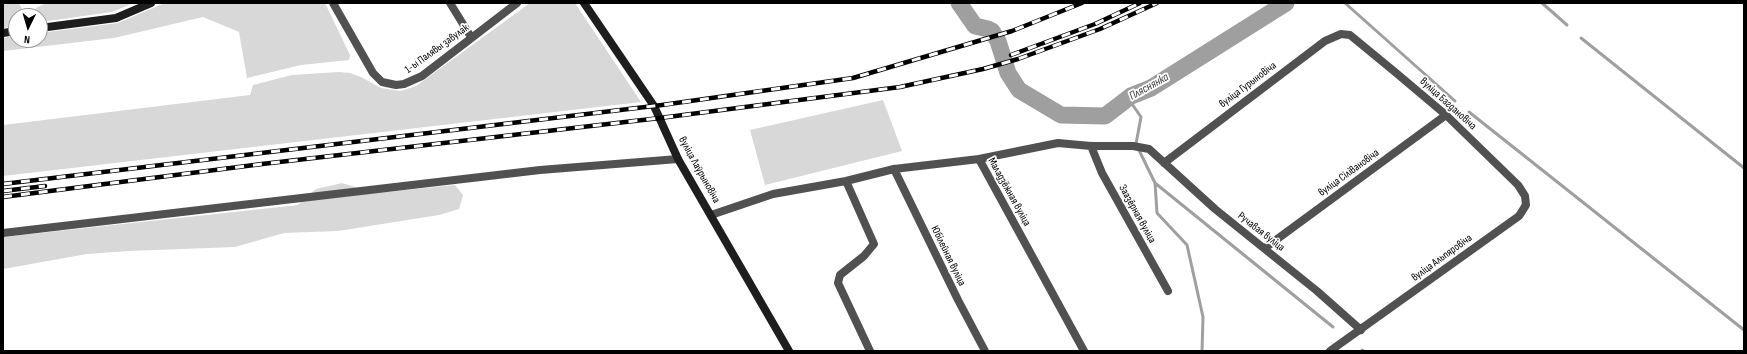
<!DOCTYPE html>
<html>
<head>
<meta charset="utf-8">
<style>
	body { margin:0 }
	#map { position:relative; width:1747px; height:354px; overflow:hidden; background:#fff; font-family:"Sofia Sans Condensed",sans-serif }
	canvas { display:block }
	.frame { position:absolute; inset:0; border:4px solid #000; pointer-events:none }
	.north { position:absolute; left:8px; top:8px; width:40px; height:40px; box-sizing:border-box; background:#fff; border:1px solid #999; border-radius:50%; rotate:185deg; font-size:11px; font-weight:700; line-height:16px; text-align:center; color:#000 }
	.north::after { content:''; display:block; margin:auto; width:14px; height:18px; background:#000; clip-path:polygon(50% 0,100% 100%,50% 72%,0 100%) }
</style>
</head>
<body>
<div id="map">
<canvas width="1747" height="354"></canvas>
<div class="frame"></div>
<div class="north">N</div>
</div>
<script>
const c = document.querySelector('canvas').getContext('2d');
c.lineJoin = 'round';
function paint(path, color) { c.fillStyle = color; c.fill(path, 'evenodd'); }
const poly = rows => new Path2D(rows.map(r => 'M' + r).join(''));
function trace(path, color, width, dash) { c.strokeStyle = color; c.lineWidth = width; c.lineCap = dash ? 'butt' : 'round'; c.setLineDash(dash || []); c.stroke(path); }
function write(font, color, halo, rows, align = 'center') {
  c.font = font + ' "Sofia Sans Condensed",sans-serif'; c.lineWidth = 3.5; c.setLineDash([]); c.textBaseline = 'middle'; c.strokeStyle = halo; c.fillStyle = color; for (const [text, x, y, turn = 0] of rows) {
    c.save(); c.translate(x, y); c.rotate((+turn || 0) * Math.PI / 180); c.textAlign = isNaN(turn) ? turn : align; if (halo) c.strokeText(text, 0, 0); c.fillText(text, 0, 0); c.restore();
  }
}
paint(poly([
	[3,3,19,3,25,16,16,16,16,26,3,28],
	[46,3,134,3,112,12,41,22,40,16,35,16,34,14,36,8],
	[165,3,325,3,350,55,349,60,301,65,247,78,239,32,203,17,114,38,3,51,3,38,16,36,16,40,40,40,40,33,118,23],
	[530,3,575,3,641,102,3,176,3,125,250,95,253,85,292,75,339,72,350,73,361,77,381,88,401,91,416,86],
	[883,100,902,151,765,185,750,130],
	[342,183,362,189,386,192,455,185,463,195,459,209,439,215,338,231,284,233,235,247,129,251,87,254,3,269,3,237,298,205,316,189]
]), '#d8d8d8');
trace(poly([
	[1345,3,1455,101],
	[1542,3,1567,25],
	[1581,38,1744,168],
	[1131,96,1132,104,1141,117,1136,144,1155,183,1157,213,1187,245,1203,317,1202,351],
	[1469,112,1744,330],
	[1155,183,1333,327],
	[1362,350,1364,351]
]), '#9f9f9f', 3);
trace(poly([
	[959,3,975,26,988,29,992,31,998,41,1008,73,1019,90,1061,115,1105,116,1131,96,1151,88,1286,3]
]), '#9f9f9f', 17);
trace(poly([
	[333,3,373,73,382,82,396,85,404,84,422,76,517,3],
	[450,3,471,37],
	[1091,146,1102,173,1168,291],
	[1164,163,1325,41,1341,34,1350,35,1395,72,1446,115,1518,185,1525,196,1526,205,1519,216,1330,351],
	[894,169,958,300,985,351],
	[846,181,874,244,864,256,840,275,838,283,870,351],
	[711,215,773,194,846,181,894,169,979,159],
	[3,233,540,170,678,159],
	[1265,248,1446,115],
	[1084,351,979,159,1058,143,1091,146,1133,146,1149,149,1215,209,1317,291,1361,330]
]), '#515151', 8);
trace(poly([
	[584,3,654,106,678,159,789,351],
	[40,28,116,18,151,3],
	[3,33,16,31]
]), '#1e1e1e', 8);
const rail = poly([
	[1011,55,1095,24,1140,3],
	[3,184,662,105,853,78,1012,31,1082,3],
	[3,191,45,186],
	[3,197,262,164,660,118,900,87,983,69,1018,59,1100,29,1157,3]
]);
trace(rail, '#000', 4.5);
trace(rail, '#fff', 3, [9]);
write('11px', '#000', '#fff', [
	["1-ы Палявы завулак",437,49,-36],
	["вуліца Гурыновіча",1248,85,-37],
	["вуліца Багдановіча",1448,104,42],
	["вуліца Лаўрыновіча",699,170,61],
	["вуліца Сілівановіча",1349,173,-36],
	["Маладзёжная вуліца",1009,192,61],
	["Заазёрная вуліца",1137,214,61],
	["Ручавая вуліца",1261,232,38],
	["Юбілейная вуліца",948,256,64],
	["вуліца Альпяровіча",1442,258,-36]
]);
write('italic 12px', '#404040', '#fff', [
	["Пляснянка",1149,87,-29]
]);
</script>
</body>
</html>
